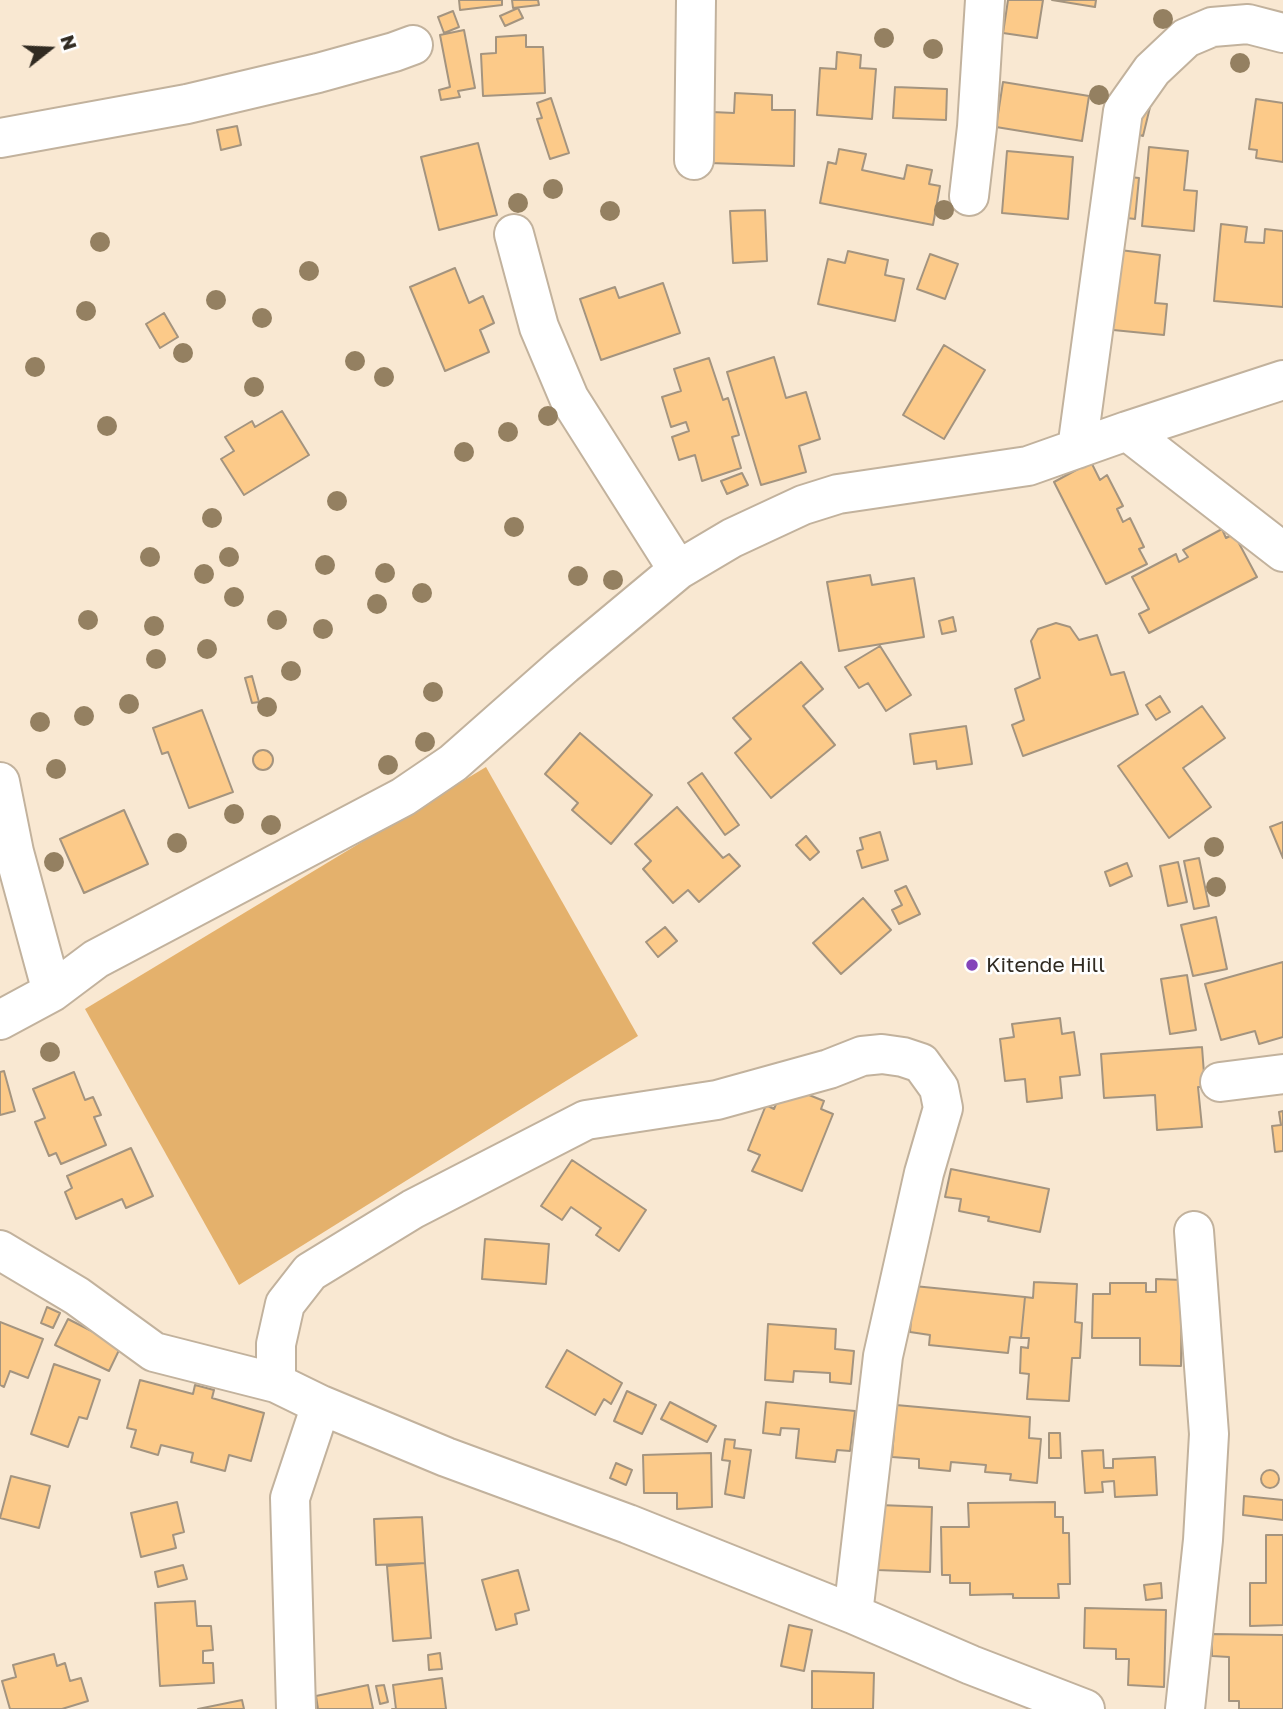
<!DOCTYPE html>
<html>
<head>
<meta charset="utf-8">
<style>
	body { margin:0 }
	#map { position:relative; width:1283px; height:1709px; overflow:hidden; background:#f9e8d2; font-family:"Golos Text",sans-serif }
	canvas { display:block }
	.north { position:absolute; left:14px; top:14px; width:70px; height:70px; -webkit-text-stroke:5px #fff; paint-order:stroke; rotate:72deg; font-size:19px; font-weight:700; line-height:28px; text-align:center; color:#312b22 }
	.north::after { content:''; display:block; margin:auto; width:24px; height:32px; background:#312b22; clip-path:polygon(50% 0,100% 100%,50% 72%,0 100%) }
</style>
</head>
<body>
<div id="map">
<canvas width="1283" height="1709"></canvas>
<div class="north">N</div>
</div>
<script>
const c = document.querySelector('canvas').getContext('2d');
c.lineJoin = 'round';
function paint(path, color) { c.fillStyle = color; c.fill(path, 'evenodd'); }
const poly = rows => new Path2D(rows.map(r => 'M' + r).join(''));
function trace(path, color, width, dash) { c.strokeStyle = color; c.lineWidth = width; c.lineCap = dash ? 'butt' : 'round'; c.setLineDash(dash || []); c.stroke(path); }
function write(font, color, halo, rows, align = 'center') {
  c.font = font + ' "Golos Text",sans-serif'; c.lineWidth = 5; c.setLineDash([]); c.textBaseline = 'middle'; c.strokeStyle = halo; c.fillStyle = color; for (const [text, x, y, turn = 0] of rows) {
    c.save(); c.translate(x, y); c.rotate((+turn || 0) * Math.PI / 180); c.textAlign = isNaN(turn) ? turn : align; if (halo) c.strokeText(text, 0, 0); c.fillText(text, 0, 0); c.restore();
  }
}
paint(poly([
	[486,767,638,1036,239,1285,85,1009]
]), '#e4b16c');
const building = poly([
	[459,0,502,0,502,5,460,10,459,0],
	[512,0,538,0,539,5,513,8,512,0],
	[1008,0,1043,0,1037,38,1003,33,1008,0],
	[1052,0,1096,0,1095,7,1052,0],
	[518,8,523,18,505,26,500,16,518,8],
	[453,11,459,27,444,33,438,17,453,11],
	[464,30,475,88,458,91,460,97,441,100,439,90,450,87,440,35,464,30],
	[526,35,526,47,543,47,545,93,483,96,481,54,496,53,496,37,526,35],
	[837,52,861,55,860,68,876,69,872,119,817,115,820,68,836,69,837,52],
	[1003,82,1089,96,1082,141,996,127,1003,82],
	[895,87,947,89,946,120,893,118,895,87],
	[735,93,772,95,772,110,795,110,794,166,710,163,712,112,734,113,735,93],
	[551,98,569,153,550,159,537,119,542,118,537,103,551,98],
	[1152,99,1143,136,1130,132,1152,99],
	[1256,99,1283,103,1283,162,1256,158,1257,150,1249,149,1256,99],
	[237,126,241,145,221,150,217,130,237,126],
	[478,143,497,215,439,230,421,157,478,143],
	[1149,147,1188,151,1184,190,1197,191,1194,231,1142,226,1149,147],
	[839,149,866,154,862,170,904,179,907,165,932,170,929,184,940,186,933,225,820,203,828,162,836,164,839,149],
	[1007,151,1073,157,1068,219,1002,213,1007,151],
	[1122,176,1139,178,1135,219,1118,217,1122,176],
	[765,210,767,261,733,263,730,211,765,210],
	[1221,224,1247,227,1245,242,1264,243,1265,229,1283,231,1283,307,1214,301,1221,224],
	[1112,249,1160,255,1155,303,1167,304,1164,335,1103,329,1112,249],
	[848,251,888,260,885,275,904,279,895,321,818,304,828,259,845,263,848,251],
	[930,254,958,264,945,299,917,289,930,254],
	[455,268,469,303,483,296,494,323,480,330,489,352,445,371,410,287,455,268],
	[663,283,680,333,601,360,580,299,615,287,619,298,663,283],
	[164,313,178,337,160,348,146,324,164,313],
	[944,345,985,370,944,439,903,415,944,345],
	[774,357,786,398,806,392,820,439,799,446,806,472,761,485,727,372,774,357],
	[709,358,723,400,728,398,739,435,732,437,741,468,702,481,695,455,679,460,672,437,689,431,686,422,671,427,662,397,681,391,674,369,709,358],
	[282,411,309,455,244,495,221,459,234,451,225,437,252,421,255,427,282,411],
	[1091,462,1100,480,1107,475,1123,506,1117,509,1123,522,1130,518,1144,547,1139,549,1147,564,1106,584,1054,482,1091,462],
	[742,473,748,485,727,494,721,481,742,473],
	[1222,529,1226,538,1234,534,1257,577,1149,633,1139,614,1149,609,1132,577,1176,554,1179,562,1188,557,1183,550,1222,529],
	[870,575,872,585,914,578,924,637,839,651,827,582,870,575],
	[953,617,956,631,942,634,939,621,953,617],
	[1056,623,1070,627,1079,640,1097,635,1111,675,1124,672,1138,714,1023,756,1012,725,1024,720,1015,689,1040,678,1031,641,1038,629,1056,623],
	[880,646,911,695,886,711,868,683,859,688,845,667,880,646],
	[801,662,823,689,803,706,835,745,771,798,735,753,751,739,733,718,801,662],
	[252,676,259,702,252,703,245,678,252,676],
	[1160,696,1170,712,1156,720,1146,705,1160,696],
	[1202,706,1225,738,1183,768,1211,807,1169,838,1118,766,1202,706],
	[202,710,233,792,189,808,168,752,162,754,153,728,202,710],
	[966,726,972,764,937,769,936,761,914,764,910,734,966,726],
	[580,733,652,795,611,844,572,810,578,803,545,774,580,733],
	'253 760a10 10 0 1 1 20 0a10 10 0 1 1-20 0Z',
	[702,773,739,825,725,835,688,783,702,773],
	[677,807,723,858,729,854,740,866,699,902,688,890,673,903,643,869,651,861,635,844,677,807],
	[124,810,148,864,84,893,60,839,124,810],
	[1283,822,1283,858,1270,827,1283,822],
	[880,832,888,860,862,868,857,851,863,849,860,838,880,832],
	[806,836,819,852,810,860,796,845,806,836],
	[1199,858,1209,906,1194,909,1184,861,1199,858],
	[1178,862,1187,902,1168,906,1160,866,1178,862],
	[1127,863,1132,876,1110,886,1105,872,1127,863],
	[906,886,920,914,899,924,892,910,902,905,895,891,906,886],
	[863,898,891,930,841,974,813,943,863,898],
	[1216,917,1227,969,1193,976,1181,925,1216,917],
	[665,927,677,941,658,957,646,942,665,927],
	[1283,962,1283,1037,1259,1044,1255,1031,1221,1040,1205,984,1283,962],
	[1187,975,1196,1030,1170,1034,1161,979,1187,975],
	[1060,1018,1062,1034,1074,1032,1080,1075,1060,1077,1062,1098,1027,1102,1025,1079,1005,1081,1000,1039,1014,1037,1012,1024,1060,1018],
	[1202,1047,1205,1087,1198,1087,1202,1127,1157,1130,1155,1095,1104,1098,1101,1054,1202,1047],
	[4,1071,15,1111,0,1115,0,1072,4,1071],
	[74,1072,85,1100,93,1097,101,1115,94,1117,106,1145,61,1164,56,1153,49,1156,35,1122,45,1118,33,1089,74,1072],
	[784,1085,824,1101,821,1109,833,1114,802,1191,752,1171,760,1155,748,1150,766,1105,774,1109,784,1085],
	[1283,1111,1283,1151,1275,1152,1272,1126,1281,1125,1279,1112,1283,1111],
	[131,1148,153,1196,126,1208,122,1199,76,1219,65,1192,72,1188,67,1176,131,1148],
	[572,1160,646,1210,619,1251,596,1235,601,1228,571,1207,562,1220,541,1206,572,1160],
	[951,1169,1049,1189,1040,1232,988,1221,989,1217,959,1211,961,1199,945,1197,951,1169],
	[485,1239,549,1244,546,1284,482,1279,485,1239],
	[1156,1279,1182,1280,1181,1366,1140,1365,1140,1338,1092,1338,1093,1294,1110,1294,1110,1283,1146,1283,1146,1292,1156,1292,1156,1279],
	[1034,1282,1077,1284,1075,1322,1082,1323,1080,1358,1072,1358,1069,1401,1027,1399,1029,1374,1020,1373,1021,1347,1028,1348,1029,1338,1021,1338,1025,1297,1033,1298,1034,1282],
	[914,1286,1025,1297,1021,1338,1010,1337,1008,1353,929,1345,930,1335,910,1332,914,1286],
	[47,1307,60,1313,53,1328,41,1323,47,1307],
	[68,1319,121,1346,109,1371,55,1345,68,1319],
	[0,1322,43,1339,28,1378,10,1371,4,1387,0,1385,0,1322],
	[768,1324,836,1329,835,1349,854,1351,851,1384,830,1382,830,1373,794,1371,793,1382,765,1380,768,1324],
	[567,1350,622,1383,611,1404,604,1399,595,1415,546,1387,567,1350],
	[54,1364,100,1380,87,1419,79,1417,68,1447,31,1434,54,1364],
	[140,1380,193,1394,195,1385,214,1390,212,1398,264,1413,251,1461,229,1455,225,1471,191,1462,193,1453,161,1445,158,1455,131,1447,136,1430,127,1428,140,1380],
	[627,1391,656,1405,642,1434,614,1421,627,1391],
	[670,1402,716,1426,707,1442,661,1419,670,1402],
	[766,1402,855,1411,850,1451,837,1450,835,1462,796,1458,799,1429,781,1428,780,1435,763,1433,766,1402],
	[896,1405,1030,1417,1029,1438,1041,1439,1037,1483,1010,1480,1011,1474,985,1472,986,1465,951,1462,950,1471,919,1468,919,1459,892,1457,896,1405],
	[1049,1433,1060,1433,1061,1458,1049,1458,1049,1433],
	[725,1439,735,1440,734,1448,751,1450,744,1498,725,1494,730,1461,722,1460,725,1439],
	[1103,1450,1104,1468,1113,1468,1113,1459,1155,1457,1157,1495,1115,1497,1114,1481,1102,1482,1103,1492,1085,1493,1082,1451,1103,1450],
	[711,1453,712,1507,677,1509,677,1493,644,1493,643,1455,711,1453],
	[616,1463,632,1470,626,1485,610,1478,616,1463],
	'1261 1479a9 9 0 1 1 18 0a9 9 0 1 1-18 0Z',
	[11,1476,50,1486,39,1528,0,1518,11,1476],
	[1244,1496,1283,1500,1283,1520,1243,1515,1244,1496],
	[177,1502,184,1532,173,1535,176,1548,141,1557,131,1513,177,1502],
	[1055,1502,1055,1517,1063,1517,1063,1533,1069,1533,1070,1584,1058,1584,1059,1598,1013,1598,1013,1594,970,1595,970,1583,950,1583,950,1575,942,1575,941,1527,969,1527,968,1503,1055,1502],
	[879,1505,932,1507,930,1572,877,1570,879,1505],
	[422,1517,425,1563,376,1565,374,1519,422,1517],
	[1266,1535,1283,1535,1283,1625,1250,1626,1250,1583,1266,1583,1266,1535],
	[425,1563,431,1638,393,1641,387,1566,425,1563],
	[183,1565,187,1579,158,1587,155,1572,183,1565],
	[518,1570,529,1610,515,1614,517,1624,496,1630,482,1580,518,1570],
	[1161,1583,1162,1598,1146,1600,1144,1585,1161,1583],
	[195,1601,197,1626,211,1626,213,1650,203,1651,203,1663,213,1663,214,1683,160,1686,155,1603,195,1601],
	[1085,1608,1166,1610,1164,1687,1128,1685,1129,1659,1116,1659,1116,1649,1084,1648,1085,1608],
	[789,1625,812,1630,804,1671,781,1666,789,1625],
	[1212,1634,1283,1635,1283,1709,1239,1709,1239,1701,1229,1701,1229,1657,1212,1656,1212,1634],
	[440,1653,442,1669,429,1670,428,1655,440,1653],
	[54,1654,57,1666,65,1663,70,1681,81,1678,88,1701,62,1709,10,1709,2,1681,16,1677,13,1665,54,1654],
	[812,1671,874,1673,873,1709,812,1709,812,1671],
	[442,1678,446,1709,392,1709,396,1709,393,1685,442,1678],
	[368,1685,373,1709,318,1709,316,1696,368,1685],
	[384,1685,388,1702,380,1704,376,1686,384,1685],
	[242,1700,244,1709,198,1709,242,1700]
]);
paint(building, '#fcca89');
trace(building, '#a4947f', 2);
const minor = poly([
	[0,138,187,104,318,73,394,52,413,45],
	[694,160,696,0],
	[969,196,977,127,985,0],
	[514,234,539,327,569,398,678,570],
	[1127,431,1283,552],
	[1077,449,1123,111,1152,70,1186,38,1212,27,1248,24,1283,33],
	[0,782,14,852,52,992],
	[0,1020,52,992,96,959,403,797,453,763,564,665,678,570,732,538,803,505,838,494,1028,466,1127,431,1283,380],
	[1220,1082,1283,1074],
	[0,1250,77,1296,154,1352,276,1383,321,1405,446,1457,628,1524,853,1614,971,1665,1085,1709],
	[276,1383,276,1344,285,1304,310,1272,413,1209,586,1120,717,1100,829,1069,862,1056,882,1054,903,1057,921,1063,939,1088,943,1108,924,1173,883,1356,853,1614],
	[296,1709,290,1498,321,1405],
	[1185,1709,1203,1540,1209,1434,1194,1231]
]);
trace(minor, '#c2b29d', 42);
trace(minor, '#fff', 38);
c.fillStyle = '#948061';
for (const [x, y] of [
	[1163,19],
	[884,38],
	[933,49],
	[1240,63],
	[1099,95],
	[553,189],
	[518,203],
	[944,210],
	[610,211],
	[100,242],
	[309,271],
	[216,300],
	[86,311],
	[262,318],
	[183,353],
	[355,361],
	[35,367],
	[384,377],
	[254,387],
	[548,416],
	[107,426],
	[508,432],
	[464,452],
	[337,501],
	[212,518],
	[514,527],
	[150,557],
	[229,557],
	[325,565],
	[385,573],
	[204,574],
	[578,576],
	[613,580],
	[422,593],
	[234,597],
	[377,604],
	[88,620],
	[277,620],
	[154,626],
	[323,629],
	[207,649],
	[156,659],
	[291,671],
	[433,692],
	[129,704],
	[267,707],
	[84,716],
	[40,722],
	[425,742],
	[388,765],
	[56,769],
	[234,814],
	[271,825],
	[177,843],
	[1214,847],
	[54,862],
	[1216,887],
	[50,1052]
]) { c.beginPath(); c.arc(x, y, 10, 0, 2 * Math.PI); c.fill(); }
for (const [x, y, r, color] of [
	[972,965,7,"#8444ba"]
]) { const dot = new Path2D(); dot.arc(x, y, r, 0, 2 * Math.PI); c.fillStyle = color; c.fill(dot); trace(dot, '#fff', 2.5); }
write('21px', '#312b22', '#fff', [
	["Kitende Hill",986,965]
], 'left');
</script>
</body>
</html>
